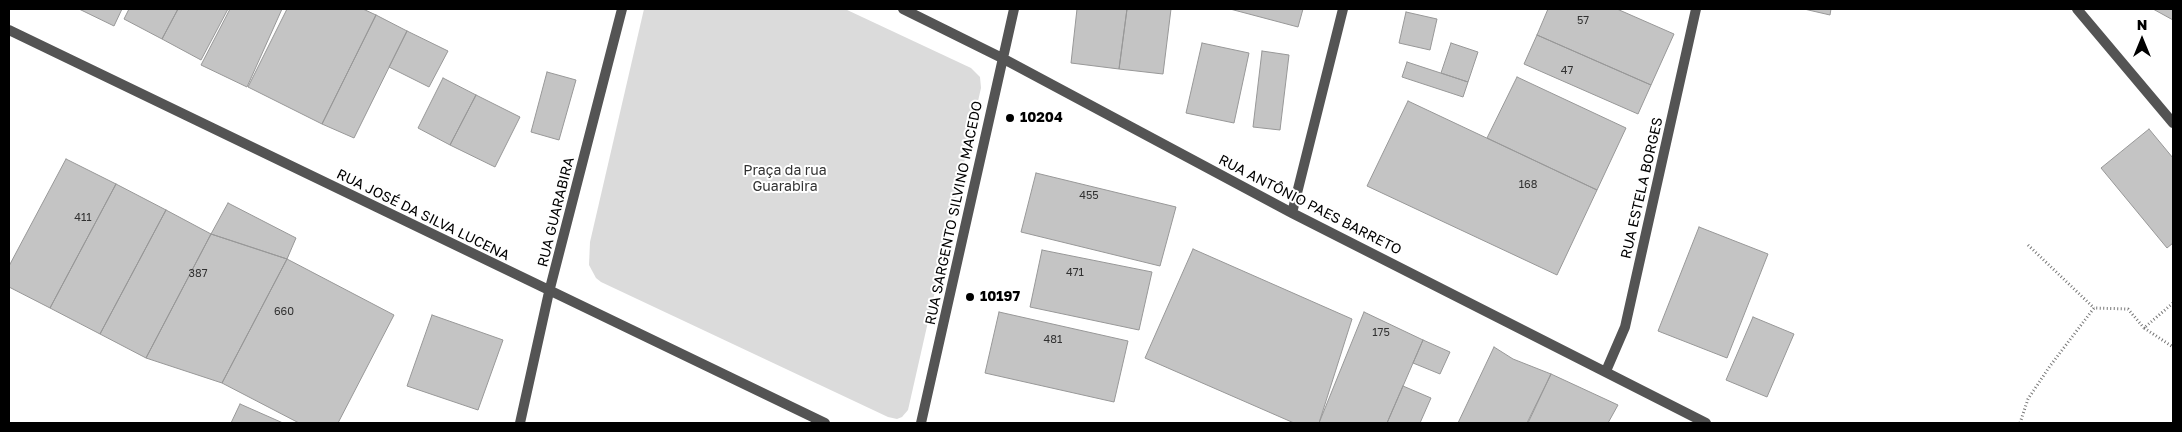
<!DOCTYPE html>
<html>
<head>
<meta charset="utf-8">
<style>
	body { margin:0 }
	#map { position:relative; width:2182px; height:432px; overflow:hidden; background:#fff; font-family:"Golos Text",sans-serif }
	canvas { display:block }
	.frame { position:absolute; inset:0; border:10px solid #000; pointer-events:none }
	.north { position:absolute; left:2117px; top:15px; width:50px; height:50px; -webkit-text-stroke:4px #fff; paint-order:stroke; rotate:0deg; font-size:14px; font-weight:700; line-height:20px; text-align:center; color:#000 }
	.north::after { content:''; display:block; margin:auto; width:18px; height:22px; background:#000; clip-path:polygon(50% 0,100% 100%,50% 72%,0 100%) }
</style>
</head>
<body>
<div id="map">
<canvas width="2182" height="432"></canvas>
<div class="frame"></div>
<div class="north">N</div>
</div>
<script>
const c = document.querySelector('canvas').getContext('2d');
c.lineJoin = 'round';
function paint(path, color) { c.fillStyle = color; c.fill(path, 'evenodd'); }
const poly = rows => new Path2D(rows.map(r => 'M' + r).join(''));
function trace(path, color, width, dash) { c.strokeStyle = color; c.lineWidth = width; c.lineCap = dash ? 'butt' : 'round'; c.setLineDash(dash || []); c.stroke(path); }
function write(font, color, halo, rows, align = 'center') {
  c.font = font + ' "Golos Text",sans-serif'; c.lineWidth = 4; c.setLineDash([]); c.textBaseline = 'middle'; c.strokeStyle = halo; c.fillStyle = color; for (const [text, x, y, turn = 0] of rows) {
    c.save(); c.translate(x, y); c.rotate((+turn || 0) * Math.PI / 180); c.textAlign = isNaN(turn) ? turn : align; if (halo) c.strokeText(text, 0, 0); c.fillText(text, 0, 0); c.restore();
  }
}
paint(poly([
	[644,9,845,9,971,68,980,77,981,88,908,410,902,417,897,419,888,417,601,282,596,278,589,265,590,242]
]), '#dbdbdb');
const building = poly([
	[79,9,122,9,114,26,79,9],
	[129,9,178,9,162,39,124,19,129,9],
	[178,9,228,9,201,60,162,39,178,9],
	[230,9,282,9,247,87,201,65,230,9],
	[287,9,363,9,376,15,322,124,248,87,287,9],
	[1077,9,1127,9,1119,69,1071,63,1077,9],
	[1127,9,1171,9,1163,74,1119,69,1127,9],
	[1230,9,1303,9,1298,27,1230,9],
	[1548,9,1617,9,1674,34,1651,85,1537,35,1548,9],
	[1804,9,1831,9,1830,15,1804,9],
	[2153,9,2173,9,2173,20,2153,9],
	[1406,12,1437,19,1430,50,1399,43,1406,12],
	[376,15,407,31,354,138,322,124,376,15],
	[407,31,448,51,429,87,389,67,407,31],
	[1537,35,1651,85,1638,114,1524,64,1537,35],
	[1202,43,1249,53,1234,123,1186,113,1202,43],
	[1451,43,1478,52,1468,82,1441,73,1451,43],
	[1262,51,1289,55,1280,130,1253,127,1262,51],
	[1407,62,1468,82,1463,97,1402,77,1407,62],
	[547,72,576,80,559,140,531,132,547,72],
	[1517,77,1626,128,1597,190,1487,138,1517,77],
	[443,78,476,95,450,145,418,128,443,78],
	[476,95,520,117,495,167,450,145,476,95],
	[1408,101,1597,190,1557,275,1367,186,1408,101],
	[2149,129,2173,158,2173,243,2167,248,2101,168,2149,129],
	[66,159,116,184,50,308,9,287,9,266,66,159],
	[1036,173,1176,207,1160,266,1021,232,1036,173],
	[116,184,166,210,100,334,50,308,116,184],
	[228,203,296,238,287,259,211,234,228,203],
	[166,210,211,234,146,358,100,334,166,210],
	[1699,227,1768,254,1727,358,1658,331,1699,227],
	[211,234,287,259,222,383,146,358,211,234],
	[1193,249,1352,319,1319,423,1294,423,1145,358,1193,249],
	[1042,250,1152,272,1139,330,1030,307,1042,250],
	[287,259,394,315,338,423,299,423,222,383,287,259],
	[999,312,1128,341,1114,402,985,373,999,312],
	[1364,312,1423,340,1387,423,1319,423,1364,312],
	[432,315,503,340,478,410,407,386,432,315],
	[1753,317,1794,334,1767,397,1726,380,1753,317],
	[1423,340,1450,352,1440,374,1413,363,1423,340],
	[1494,347,1513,359,1551,374,1527,423,1458,423,1494,347],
	[1551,374,1618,405,1608,423,1528,423,1551,374],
	[1403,386,1431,398,1420,423,1387,423,1403,386],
	[240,404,283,423,231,423,240,404]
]);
paint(building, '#c4c4c4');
trace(building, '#989898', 1);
trace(poly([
	[2028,245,2094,308],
	[2173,303,2144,328,2173,347],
	[2020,423,2028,399,2050,366,2094,308,2128,309,2144,328]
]), '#767676', 3, [1, 2.5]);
trace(poly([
	[903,9,1002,58,1292,213,1706,423],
	[2077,9,2173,123],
	[9,30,825,423],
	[1292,213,1343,9],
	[1606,371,1625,327,1696,9],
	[520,423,549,292,622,9],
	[921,423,1014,9]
]), '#545454', 10);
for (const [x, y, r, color] of [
	[1010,118,5,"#000"],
	[970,297,5,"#000"]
]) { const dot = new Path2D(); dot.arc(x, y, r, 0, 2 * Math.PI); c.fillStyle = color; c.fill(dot); trace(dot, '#fff', 2); }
write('11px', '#313131', null, [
	["57",1583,21],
	["47",1567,71],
	["168",1528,185],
	["455",1089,196],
	["411",83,218],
	["471",1075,273],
	["387",198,274],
	["660",284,312],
	["175",1381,333],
	["481",1053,340]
]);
write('bold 14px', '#000', '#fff', [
	["10204",1020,118],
	["10197",980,297]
], 'left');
write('14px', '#323232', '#fff', [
	["Praça da rua",785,171],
	["Guarabira",785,187]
]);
write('14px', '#000', '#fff', [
	["RUA ESTELA BORGES",1642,188,-77],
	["RUA ANTÔNIO PAES BARRETO",1310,205,27],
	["RUA GUARABIRA",556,212,-76],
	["RUA SARGENTO SILVINO MACEDO",954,213,-78],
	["RUA JOSÉ DA SILVA LUCENA",423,215,26]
]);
</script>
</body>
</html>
